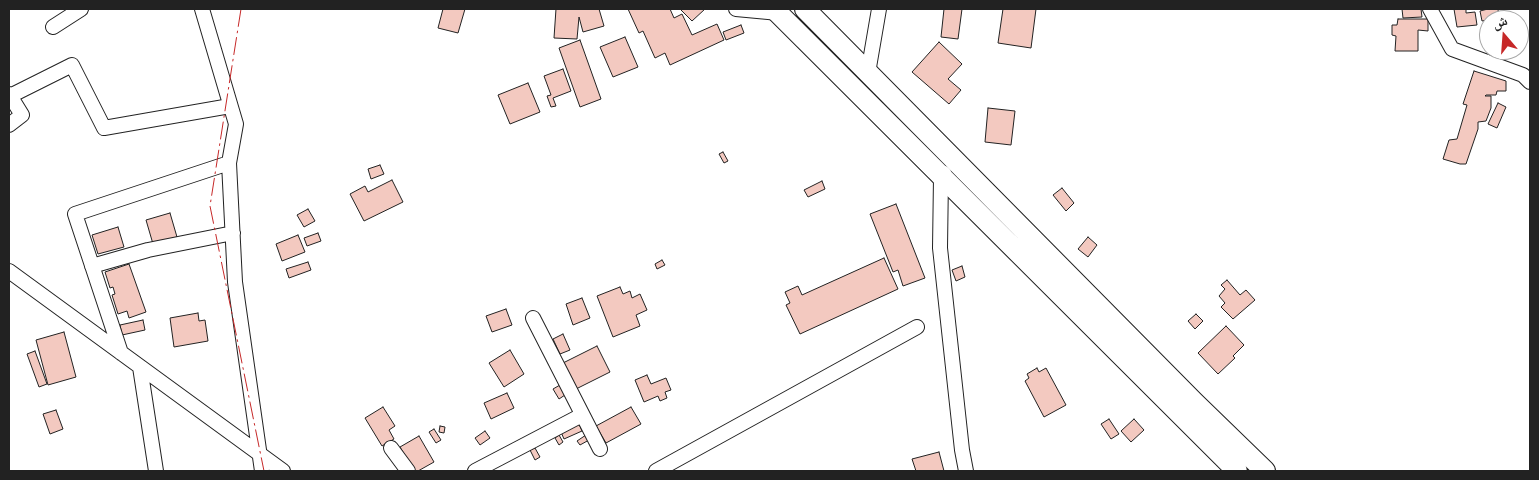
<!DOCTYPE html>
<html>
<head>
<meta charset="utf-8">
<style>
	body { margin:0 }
	#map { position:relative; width:1539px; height:480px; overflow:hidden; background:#fff; font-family:"PT Sans","Noto Naskh Arabic",sans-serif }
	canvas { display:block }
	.frame { position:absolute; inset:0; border:10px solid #222; pointer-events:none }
	.north { position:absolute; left:1479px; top:10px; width:50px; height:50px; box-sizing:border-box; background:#fff; border:1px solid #a7a7a7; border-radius:50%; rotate:342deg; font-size:14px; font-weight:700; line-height:20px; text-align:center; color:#222 }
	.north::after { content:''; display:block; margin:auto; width:18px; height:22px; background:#c62828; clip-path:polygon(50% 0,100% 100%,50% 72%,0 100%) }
</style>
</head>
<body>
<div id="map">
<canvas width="1539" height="480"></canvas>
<div class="frame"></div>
<div class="north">ش</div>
</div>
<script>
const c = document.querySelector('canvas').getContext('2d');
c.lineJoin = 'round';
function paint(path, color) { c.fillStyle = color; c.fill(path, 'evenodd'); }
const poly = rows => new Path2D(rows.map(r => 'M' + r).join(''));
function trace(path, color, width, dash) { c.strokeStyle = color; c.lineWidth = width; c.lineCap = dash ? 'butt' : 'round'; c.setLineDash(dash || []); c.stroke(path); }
const building = poly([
	[443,9,465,9,458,33,438,28,443,9],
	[556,9,599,9,604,26,583,32,579,17,577,39,554,38,556,9],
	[628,9,670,9,674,18,682,14,692,35,717,24,724,40,670,65,665,53,655,58,643,31,639,33,628,9],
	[680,9,705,9,692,21,680,9],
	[944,9,962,9,958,39,941,37,944,9],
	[1003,9,1036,9,1031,48,998,43,1003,9],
	[1402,9,1421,9,1422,17,1403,18,1402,9],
	[1454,9,1466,9,1466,13,1475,12,1477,25,1457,27,1454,9],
	[1488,9,1498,9,1499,18,1482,21,1480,11,1488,9],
	[1398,19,1428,19,1428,31,1418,30,1418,51,1395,51,1396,36,1392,35,1392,25,1397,25,1398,19],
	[741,25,744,33,726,40,723,32,741,25],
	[625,37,638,67,613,77,600,47,625,37],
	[580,40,601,99,580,107,559,48,580,40],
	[939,42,962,64,948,79,961,90,949,104,912,72,939,42],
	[563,69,571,91,553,98,556,106,551,107,547,96,551,95,544,76,563,69],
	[1474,71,1506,81,1506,91,1497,91,1496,95,1486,95,1485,96,1491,96,1491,108,1486,121,1478,122,1478,129,1466,164,1460,164,1443,159,1449,140,1457,139,1467,105,1463,104,1474,71],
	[528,83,540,112,510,124,498,95,528,83],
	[1498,103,1506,107,1497,128,1488,124,1498,103],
	[988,108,1015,111,1011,145,985,142,988,108],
	[723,152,728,161,724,163,719,154,723,152],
	[380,165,384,174,371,179,368,169,380,165],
	[392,180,403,202,364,221,350,194,365,186,368,192,392,180],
	[822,181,825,189,808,197,804,190,822,181],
	[1062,188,1074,203,1066,211,1053,195,1062,188],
	[896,204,925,278,903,286,898,270,893,272,870,214,896,204],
	[308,209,315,221,304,227,297,215,308,209],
	[170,213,177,237,153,244,146,220,170,213],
	[118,227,124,247,98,254,92,235,118,227],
	[318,233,321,241,307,246,304,238,318,233],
	[298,235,305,252,282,261,276,244,298,235],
	[1088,237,1097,245,1088,257,1078,249,1088,237],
	[884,258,898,289,800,334,786,305,790,303,785,292,798,286,802,295,884,258],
	[662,260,665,265,657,269,655,264,662,260],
	[308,262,311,270,289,278,286,269,308,262],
	[129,264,146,312,129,318,127,311,118,314,112,295,115,294,113,287,110,288,105,272,129,264],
	[962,266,965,277,956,281,952,270,962,266],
	[1227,280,1240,295,1246,290,1255,300,1233,319,1221,307,1225,303,1219,296,1225,289,1221,285,1227,280],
	[620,287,623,294,630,291,632,298,640,294,647,310,636,315,640,326,613,337,597,296,620,287],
	[582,298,590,318,573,325,566,304,582,298],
	[506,309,512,325,492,332,486,316,506,309],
	[198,313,199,321,205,320,208,341,174,347,170,318,198,313],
	[1196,314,1203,321,1195,329,1188,321,1196,314],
	[143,320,145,330,122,335,120,325,143,320],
	[1226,326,1244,345,1233,356,1235,358,1218,374,1198,353,1226,326],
	[64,332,76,377,48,385,36,340,64,332],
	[563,334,570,350,560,354,553,339,563,334],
	[597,346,610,372,574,390,561,364,597,346],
	[510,350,524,374,504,387,489,363,510,350],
	[35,351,47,384,39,387,27,354,35,351],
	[1037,368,1039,372,1046,368,1066,405,1044,417,1025,381,1029,378,1027,374,1037,368],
	[647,375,651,384,666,378,671,390,665,392,667,398,660,401,658,396,644,402,635,380,647,375],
	[560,385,565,395,559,399,553,389,560,385],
	[507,393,514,408,491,419,484,403,507,393],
	[383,407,395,426,389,430,394,439,382,446,365,418,383,407],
	[631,407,641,424,606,443,596,426,631,407],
	[56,410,63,429,50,434,43,414,56,410],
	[1109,419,1119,434,1111,439,1101,424,1109,419],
	[1134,419,1144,430,1131,442,1121,431,1134,419],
	[579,424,582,431,564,439,561,432,579,424],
	[440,426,445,427,444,433,439,432,440,426],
	[434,429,441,440,436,443,429,432,434,429],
	[485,431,490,438,480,445,475,438,485,431],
	[559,435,563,442,559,445,555,438,559,435],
	[586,435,589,440,580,445,577,441,586,435],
	[419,436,434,462,418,471,414,471,400,447,419,436],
	[535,448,540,457,535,460,530,450,535,448],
	[939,452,944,471,916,471,912,459,939,452]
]);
paint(building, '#f3c9c0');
trace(building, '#222', 1);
const minor = poly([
	[202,9,236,124,229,163,235,282,262,471],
	[736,9,779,13],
	[1430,9,1452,49,1523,75,1530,82],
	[53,27,81,9],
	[868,73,879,9],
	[9,94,22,115,9,125],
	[10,96,72,65,104,128,230,106],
	[944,173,941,177,940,248,962,450,966,471],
	[92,266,148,250,233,233],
	[9,271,283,471],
	[533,318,600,449],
	[121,353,75,214,229,163],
	[140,367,156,471],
	[391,448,408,471],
	[475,471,582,415],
	[656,471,917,327]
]);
const highway = poly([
	[774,9,1237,471],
	[805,9,1194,402,1265,471]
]);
trace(minor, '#222', 16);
trace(highway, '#222', 22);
trace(minor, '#fff', 14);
trace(highway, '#fff', 20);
trace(poly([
	[241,9,210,206,264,471]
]), '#c62828', 1, [18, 4, 2.5, 4]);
</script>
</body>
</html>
